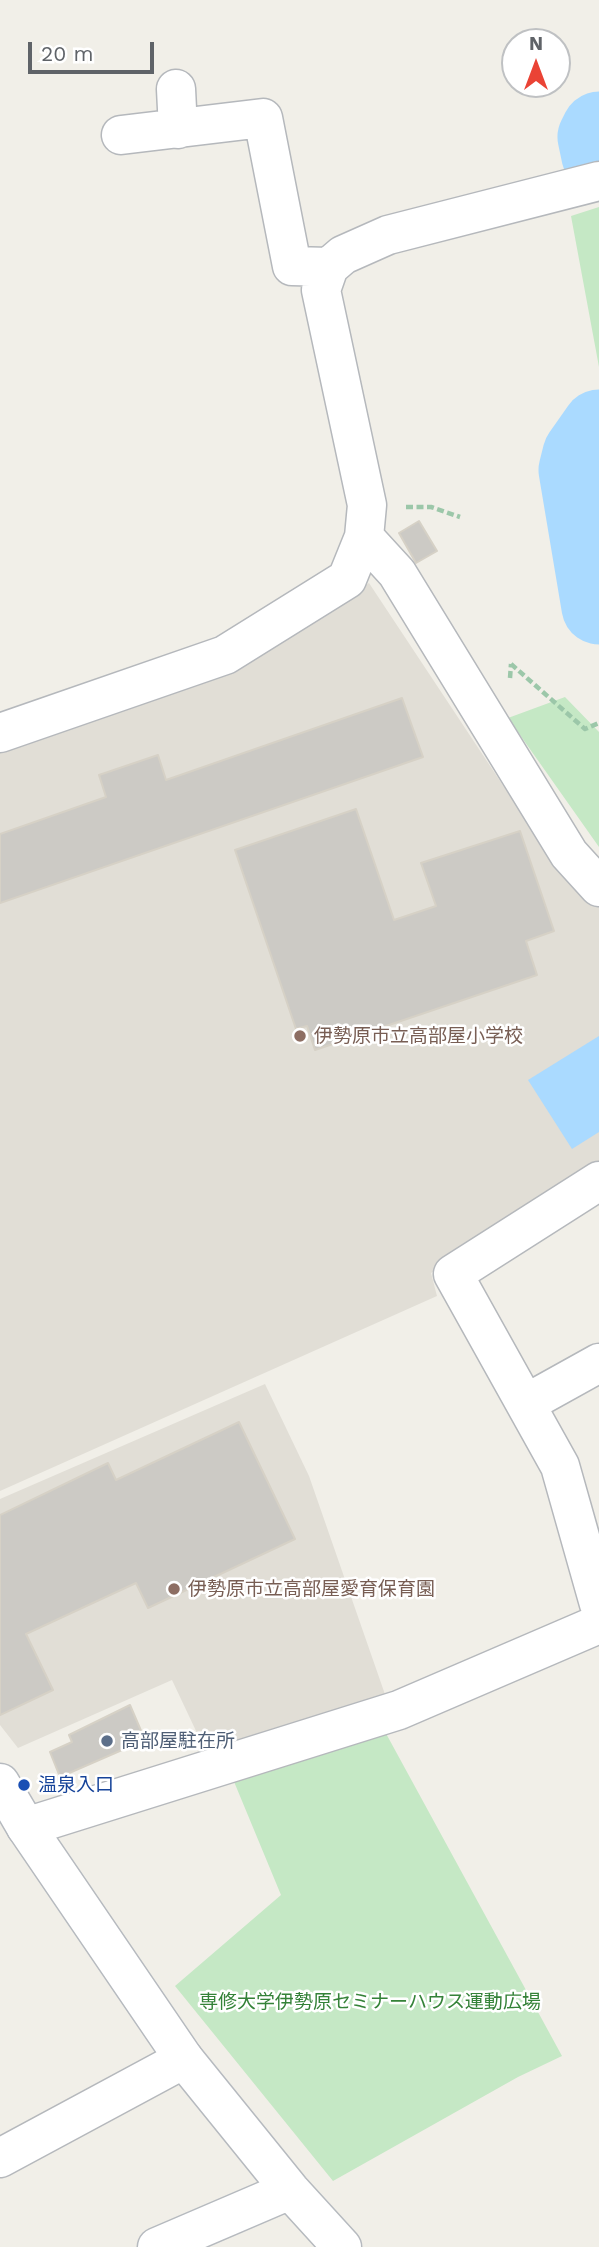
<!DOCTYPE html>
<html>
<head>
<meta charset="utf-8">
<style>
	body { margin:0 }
	#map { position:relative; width:599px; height:2247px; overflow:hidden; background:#f1efe8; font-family:"Work Sans",sans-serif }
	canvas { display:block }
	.north { position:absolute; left:501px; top:28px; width:70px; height:70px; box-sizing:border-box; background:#fff; border:2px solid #bfc1c3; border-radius:50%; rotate:0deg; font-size:19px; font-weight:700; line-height:28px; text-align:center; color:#5f6368 }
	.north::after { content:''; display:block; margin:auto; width:24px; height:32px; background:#ea4335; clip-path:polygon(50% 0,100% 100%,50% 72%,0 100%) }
	.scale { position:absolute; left:28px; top:42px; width:126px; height:32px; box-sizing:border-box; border:4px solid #5f6368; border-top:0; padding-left:9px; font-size:21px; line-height:24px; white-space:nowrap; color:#5f6368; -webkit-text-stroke:5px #fff; paint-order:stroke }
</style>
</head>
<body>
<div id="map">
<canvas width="599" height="2247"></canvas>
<div class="north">N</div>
<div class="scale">20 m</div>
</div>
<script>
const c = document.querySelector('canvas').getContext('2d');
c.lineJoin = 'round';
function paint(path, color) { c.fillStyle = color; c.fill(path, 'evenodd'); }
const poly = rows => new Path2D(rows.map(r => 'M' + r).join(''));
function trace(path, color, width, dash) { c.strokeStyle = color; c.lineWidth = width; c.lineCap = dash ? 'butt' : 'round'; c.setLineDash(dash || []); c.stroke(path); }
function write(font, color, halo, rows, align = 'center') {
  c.font = font + ' "Work Sans","Noto Sans JP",sans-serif'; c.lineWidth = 5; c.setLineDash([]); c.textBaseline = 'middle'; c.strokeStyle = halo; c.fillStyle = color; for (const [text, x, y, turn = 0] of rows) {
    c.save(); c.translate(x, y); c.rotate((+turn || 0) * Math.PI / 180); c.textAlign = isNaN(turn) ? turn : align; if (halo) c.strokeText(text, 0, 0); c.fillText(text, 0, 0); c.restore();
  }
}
paint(poly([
	[369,583,561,873,599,905,599,1166,431,1273,437,1296,0,1491,0,749,244,660],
	[265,1384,309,1476,388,1703,233,1752,205,1750,172,1680,18,1748,0,1725,0,1499]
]), '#e1ded6');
paint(poly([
	[599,207,599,367,571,216],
	[565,697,599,732,599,847,508,718],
	[383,1728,562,2056,518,2077,333,2181,175,1986,281,1895,230,1772]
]), '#c5e8c5');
paint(poly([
	[599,1036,599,1132,572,1149,528,1080]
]), '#aadaff');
trace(poly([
	[599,129,595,137,599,156],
	[599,427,580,454,576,470,599,607]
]), '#aadaff', 75);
const building = poly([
	[419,521,437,551,416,563,399,533,419,521],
	[402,698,423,757,0,903,0,834,106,797,99,775,158,755,166,780,402,698],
	[356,809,394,920,436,906,421,863,520,831,554,931,526,941,537,975,315,1050,307,1026,296,1029,235,850,356,809],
	[239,1422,295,1539,148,1608,136,1583,26,1634,53,1690,0,1715,0,1515,108,1463,116,1480,239,1422],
	[130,1705,145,1740,60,1777,50,1752,72,1742,69,1735,130,1705]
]);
paint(building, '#cccac5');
trace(building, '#d6d1c6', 2);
const street = poly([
	[176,89,178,129],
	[121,135,263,118,292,266,329,267],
	[364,537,397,573,569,854,599,887],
	[0,733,225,655,347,579,364,537,367,505,321,290,329,267,343,255,388,235,599,181],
	[599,1181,453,1274,560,1466,599,1604],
	[527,1403,599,1363],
	[26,1827,399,1710,599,1624],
	[0,2158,184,2059]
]);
const secondary = poly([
	[0,1783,26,1827,184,2059,290,2190,342,2247],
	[157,2247,290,2190]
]);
trace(street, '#b5b8bc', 41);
trace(secondary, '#b6babf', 41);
trace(poly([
	[406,507,431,507,460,517],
	[511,664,585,729,599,723],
	[510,678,511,664]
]), '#9cc7a9', 4.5, [7, 3.5]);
trace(street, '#fff', 38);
trace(secondary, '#fff', 38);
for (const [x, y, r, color] of [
	[300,1036,7,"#8d6e63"],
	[174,1589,7,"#8d6e63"],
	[107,1741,7,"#5c6f8a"],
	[24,1785,7,"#1a4fb4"]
]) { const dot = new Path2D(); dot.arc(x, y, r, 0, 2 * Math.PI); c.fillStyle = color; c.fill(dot); trace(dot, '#fff', 2.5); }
write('19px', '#785e54', '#fff', [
	["伊勢原市立高部屋小学校",314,1036],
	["伊勢原市立高部屋愛育保育園",188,1589]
], 'left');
write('19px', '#4e5e75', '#fff', [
	["高部屋駐在所",121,1741]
], 'left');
write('19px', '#164399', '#fff', [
	["温泉入口",38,1785]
], 'left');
write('19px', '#348238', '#fff', [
	["専修大学伊勢原セミナーハウス運動広場",370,2002]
]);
</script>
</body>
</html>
